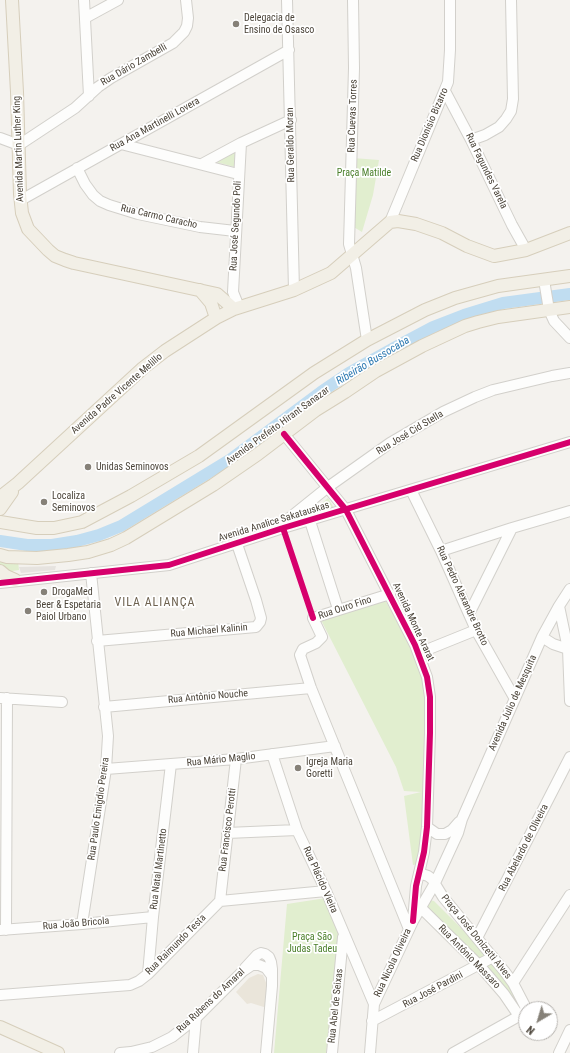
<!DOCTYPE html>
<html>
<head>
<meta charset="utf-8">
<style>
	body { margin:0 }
	#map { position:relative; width:570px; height:1053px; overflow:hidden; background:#f4f2ee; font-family:"Roboto Condensed",sans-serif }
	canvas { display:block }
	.north { position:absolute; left:518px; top:1001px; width:40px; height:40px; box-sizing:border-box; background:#fff; border:1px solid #b7b4b0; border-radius:50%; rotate:218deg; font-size:11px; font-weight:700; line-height:16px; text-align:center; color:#4b4439 }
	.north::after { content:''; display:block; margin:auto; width:14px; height:18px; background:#868178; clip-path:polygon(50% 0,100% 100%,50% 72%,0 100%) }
</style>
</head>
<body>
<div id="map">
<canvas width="570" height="1053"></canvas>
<div class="north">N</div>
</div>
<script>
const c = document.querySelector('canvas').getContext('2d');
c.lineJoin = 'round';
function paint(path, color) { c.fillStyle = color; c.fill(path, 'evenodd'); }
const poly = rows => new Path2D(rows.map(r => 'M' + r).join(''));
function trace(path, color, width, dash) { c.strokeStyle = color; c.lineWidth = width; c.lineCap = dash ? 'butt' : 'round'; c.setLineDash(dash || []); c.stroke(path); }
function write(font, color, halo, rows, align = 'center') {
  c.font = font + ' "Roboto Condensed",sans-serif'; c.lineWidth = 3.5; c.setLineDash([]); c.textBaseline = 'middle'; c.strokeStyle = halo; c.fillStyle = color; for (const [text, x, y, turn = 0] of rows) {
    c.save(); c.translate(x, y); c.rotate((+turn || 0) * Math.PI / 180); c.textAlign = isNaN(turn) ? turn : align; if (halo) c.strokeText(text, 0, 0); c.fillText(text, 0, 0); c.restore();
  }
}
paint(poly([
	[258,974,263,975,268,988,267,1008,251,1003,247,1004,236,992,249,978]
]), '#eae5da');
paint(poly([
	[236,150,235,167,216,162],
	[353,158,379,160,373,195,362,232,352,226],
	[328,498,334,508,311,516,309,514],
	[0,560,18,561,19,570,0,573],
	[384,598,412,649,426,689,425,792,419,864,413,865,404,796,421,792,404,791,396,767,321,620],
	[326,898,341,935,326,1053,274,1053,287,904],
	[430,900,434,901,476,943,512,985,521,1005,519,1007,425,907]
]), '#e1eecf');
paint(poly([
	[56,566,55,570,21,573,19,567]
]), '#e6e3df');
trace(poly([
	[0,541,27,545,52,545,77,541,99,535,121,526,231,459,321,392,349,373,403,343,433,327,464,315,503,303,570,294]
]), '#c0ddf1', 12);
const minor = poly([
	[84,0,89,96],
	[287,0,294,290],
	[353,0,354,68,349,244,356,268,367,340],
	[85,18,118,0],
	[445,91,471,140,512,225,526,250],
	[0,138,19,145,75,108,98,87,111,78,173,43,184,32,187,26,188,18,186,0],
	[471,140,485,135,499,127,506,119,511,111,513,99,511,0],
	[121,144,238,174],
	[202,164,241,143,291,120],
	[77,168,85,184,93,195,100,201,109,205,138,214,200,227,235,231],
	[21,200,289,50],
	[390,222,448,82,450,50,450,0],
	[544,280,549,310,554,321,570,338],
	[239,307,233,292,241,143],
	[284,434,346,510,415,645,427,677,430,697,430,733,427,827,424,852,416,886,413,921],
	[411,490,441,551,476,630,515,699],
	[310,521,338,609],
	[277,528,328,487,390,443,443,412,475,397,493,390,552,376,570,373],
	[441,551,512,528,570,511],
	[0,583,169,565,283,528,570,442],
	[390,594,313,618,322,637,316,643,303,649,300,655,311,688,409,929],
	[559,606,568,649,570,701],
	[469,614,512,528],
	[542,637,553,644,568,649],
	[97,641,256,627,260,622,261,618,256,600,237,544],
	[419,653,476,630],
	[0,698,62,702],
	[104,707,311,688],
	[272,754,297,830,326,891,374,1004],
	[106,769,236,759,335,746],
	[427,827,437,834,445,834,452,830,459,822],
	[227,833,297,830],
	[419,873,428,876,432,879,443,897,505,972,513,983,526,1008,524,1012,519,1016,453,1053],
	[220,901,236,759],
	[417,904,479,965,504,994,519,1016],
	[82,924,106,769,108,736,91,573],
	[0,930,82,924,153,917],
	[6,930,7,698],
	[477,938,570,757],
	[245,968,257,955,261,953,265,954,269,957,271,962,272,969,272,976],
	[148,974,153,917,171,764],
	[513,983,570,895],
	[0,995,130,985,139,981,148,974,220,901,326,891],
	[372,1021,493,957],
	[120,1053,131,1052,152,1047,172,1037,196,1018,243,971,252,965,259,965,266,968,272,976,272,986,266,1053],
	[193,1053,196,1018],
	[332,1053,343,937],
	[370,1053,374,1004,413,921,435,883,458,833,462,819,542,637,559,606,570,589],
	[559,1053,570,1030]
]);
const major = poly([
	[12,0,17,92,20,194,22,213,28,229,48,250,55,256,65,260,74,263,217,294,234,309],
	[200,290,211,303,216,318],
	[0,497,18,483,143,368,165,351,216,318,234,309,294,290,331,273,390,222,398,221,416,224,442,233,467,246,494,256,526,250,570,233],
	[0,509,12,492],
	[0,522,37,528,54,528,82,522,131,496,199,456,314,373,367,340,425,310,455,298,498,286,570,276],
	[0,555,7,557,37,558,68,555,88,552,111,545,126,538,213,485,258,454,316,410,345,392,376,371,422,346,465,326,478,322,498,317,570,307],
	[0,571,6,576,15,580],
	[0,1027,58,1053]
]);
trace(minor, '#d2d0cb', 12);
trace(major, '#d6cebb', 14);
trace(minor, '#fdfdfc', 10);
trace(major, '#f2efe6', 12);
trace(poly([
	[284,434,346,510,415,645,427,677,430,697,430,733,427,827,424,852,416,886,413,921],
	[283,528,313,618],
	[0,583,169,565,283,528,570,442]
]), '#d6006c', 6);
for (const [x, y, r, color] of [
	[236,24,4,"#868178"],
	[88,467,4,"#868178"],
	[44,502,4,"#868178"],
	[44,592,4,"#868178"],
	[28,611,4,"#868178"],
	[298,768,4,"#868178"]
]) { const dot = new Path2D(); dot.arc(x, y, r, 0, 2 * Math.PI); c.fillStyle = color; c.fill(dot); trace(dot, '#fff', 1.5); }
write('10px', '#4b4439', '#fff', [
	["Delegacia de",244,18],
	["Ensino de Osasco",244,30],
	["Unidas Seminovos",96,467],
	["Localiza",52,496],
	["Seminovos",52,508],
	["DrogaMed",52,592],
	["Beer & Espetaria",36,605],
	["Paiol Urbano",36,617],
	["Igreja Maria",306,762],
	["Goretti",306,774]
], 'left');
write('10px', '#4b4439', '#fff', [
	["Rua Dário Zambelli",134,65,-30],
	["Rua Cuevas Torres",353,116,-88],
	["Rua Ana Martinelli Lovera",155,125,-29],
	["Rua Dionísio Bizarro",430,125,-67],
	["Rua Geraldo Moran",291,145,-91],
	["Avenida Martin Luther King",19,149,-92],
	["Rua Fagundes Varela",486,171,64],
	["Rua Carmo Caracho",159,217,13],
	["Rua José Segundo Poli",236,226,-87],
	["Avenida Padre Vicente Melillo",117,394,-41],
	["Avenida Prefeito Hirant Sanazar",278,426,-36],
	["Rua José Cid Stella",410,433,-31],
	["Avenida Analice Sakatauskas",274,522,-17],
	["Rua Pedro Alexandre Brotto",462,596,65],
	["Rua Ouro Fino",345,608,-18],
	["Avenida Monte Ararat",413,622,65],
	["Rua Michael Kalinin",209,631,-5],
	["Rua Antônio Nouche",208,697,-5],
	["Avenida Julio de Mesquita",513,703,-66],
	["Rua Mário Maglio",221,760,-6],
	["Rua Paulo Emigdio Pereira",99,809,-82],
	["Rua Francisco Perotti",228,830,-83],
	["Rua Abelardo de Oliveira",524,848,-63],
	["Rua Natal Martinetto",159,869,-83],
	["Rua Plácido Vieira",320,880,66],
	["Rua João Bricola",76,924,-5],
	["Praça José Donizetti Alves",476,937,51],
	["Rua Raimundo Testa",176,945,-45],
	["Rua Antônio Massaro",469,957,46],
	["Rua Nicola Oliveira",393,963,-65],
	["Rua José Pardini",433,990,-28],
	["Rua Rubens do Amaral",211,1001,-43],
	["Rua Abel de Seixas",336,1006,-84]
]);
write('10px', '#4a7f2a', '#fff', [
	["Praça Matilde",364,173],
	["Praça São",312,937],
	["Judas Tadeu",312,949]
]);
write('italic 11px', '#2e7ab2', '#fff', [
	["Ribeirão Bussocaba",373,361,-31]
]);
c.letterSpacing = '1px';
write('12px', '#6e6250', '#fff', [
	["VILA ALIANÇA",155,603]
]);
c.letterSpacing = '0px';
</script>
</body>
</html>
